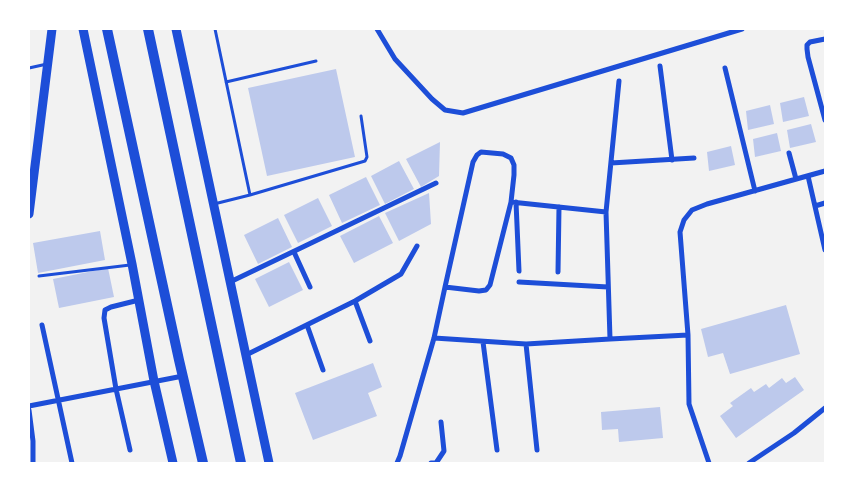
<!DOCTYPE html>
<html>
<head>
<meta charset="utf-8">
<style>
	body { margin:0 }
	#map { position:relative; width:854px; height:492px; overflow:hidden; background:#f2f2f2; font-family:"Alegreya Sans",sans-serif }
	canvas { display:block }
	.frame { position:absolute; inset:0; border:30px solid #fff; pointer-events:none }
</style>
</head>
<body>
<div id="map">
<canvas width="854" height="492"></canvas>
<div class="frame"></div>
</div>
<script>
const c = document.querySelector('canvas').getContext('2d');
c.lineJoin = 'round';
function paint(path, color) { c.fillStyle = color; c.fill(path, 'evenodd'); }
const poly = rows => new Path2D(rows.map(r => 'M' + r).join(''));
function trace(path, color, width, dash) { c.strokeStyle = color; c.lineWidth = width; c.lineCap = dash ? 'butt' : 'round'; c.setLineDash(dash || []); c.stroke(path); }
paint(poly([
	[336,69,355,157,267,176,248,88],
	[804,97,809,116,783,122,780,103],
	[770,105,774,124,748,130,746,111],
	[811,124,816,142,790,148,787,130],
	[777,133,781,151,755,157,753,139],
	[440,142,439,176,421,187,406,159],
	[731,146,735,165,709,171,707,152],
	[399,161,414,189,385,204,371,176],
	[366,177,380,205,342,223,329,195],
	[429,193,431,224,399,241,385,213],
	[318,198,332,226,298,243,284,215],
	[379,216,393,243,354,263,340,236],
	[278,218,292,247,258,264,244,235],
	[100,231,105,260,38,273,33,243],
	[289,262,303,290,269,307,255,279],
	[108,268,114,297,59,308,53,279],
	[786,305,800,354,730,374,723,353,708,357,701,329],
	[373,363,382,387,368,393,377,416,313,440,295,393],
	[795,377,804,390,736,438,720,416,733,406,730,403,751,388,754,392,766,384,769,388,782,378,786,383],
	[660,407,663,438,619,442,618,429,602,430,601,412]
]), '#bdc9ec');
trace(poly([
	[29,68,47,64],
	[226,82,316,61],
	[250,195,365,161,367,157,361,116],
	[214,204,250,195,215,29],
	[39,276,130,265]
]), '#1d4ed8', 3);
trace(poly([
	[377,29,395,59,432,99,445,110,463,113,742,29],
	[825,39,810,42,807,45,807,49,808,57,825,120],
	[660,66,672,160],
	[725,68,755,191],
	[789,153,796,179],
	[611,163,694,158],
	[808,176,825,250],
	[511,202,606,212],
	[516,202,519,271],
	[815,206,825,203],
	[294,252,310,287],
	[558,272,559,207],
	[230,282,436,183],
	[519,282,608,287],
	[355,301,370,341],
	[42,325,72,463],
	[307,325,323,370],
	[434,338,526,344,610,339,688,335],
	[610,339,606,212,619,81],
	[483,342,497,450],
	[526,344,537,450],
	[246,355,355,301,401,274,417,246],
	[29,406,183,376],
	[29,410,33,441,33,463],
	[130,450,116,389,104,318,105,310,111,307,139,300],
	[397,463,400,456,434,338,445,287,473,162,477,155,481,152,503,154,511,158,514,165,514,175,511,202,490,285,486,290,479,291,445,287],
	[431,463,436,463,444,451,441,422],
	[709,463,689,404,688,335,680,232,684,220,692,210,707,204,825,171],
	[749,463,794,433,825,408]
]), '#1d4ed8', 5);
trace(poly([
	[83,29,132,264,154,381,173,463],
	[176,29,269,463],
	[29,214,52,29]
]), '#1d4ed8', 9);
trace(poly([
	[107,29,179,360,203,463],
	[148,29,241,463]
]), '#1d4ed8', 10);
</script>
</body>
</html>
